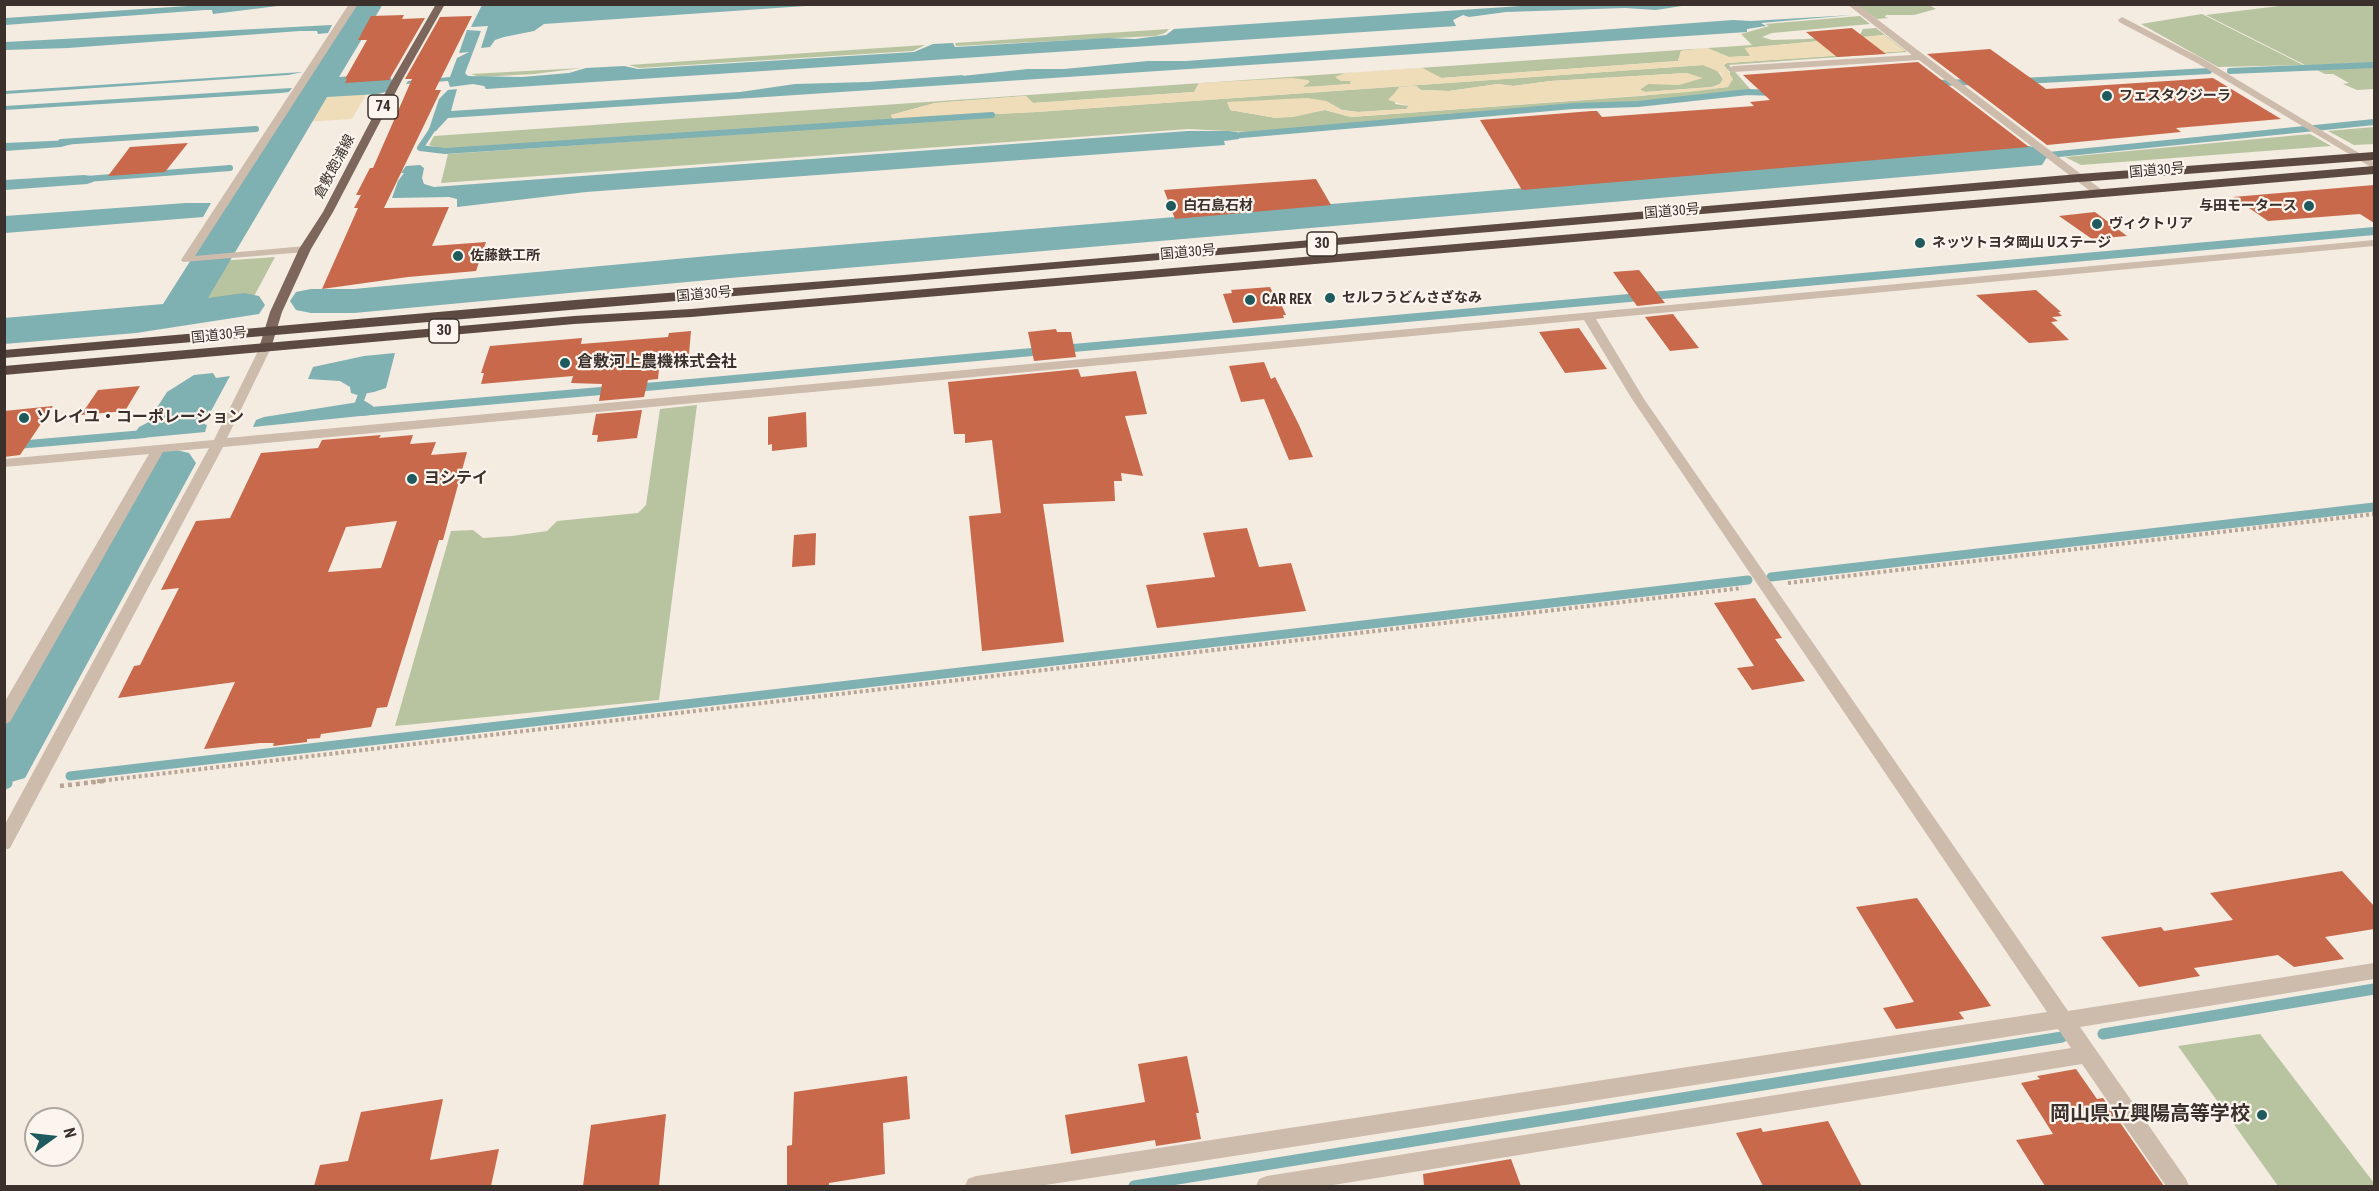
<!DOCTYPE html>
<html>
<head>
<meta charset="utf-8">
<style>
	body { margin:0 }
	#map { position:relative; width:2379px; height:1191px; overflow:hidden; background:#f4ebe1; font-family:"Roboto Condensed",sans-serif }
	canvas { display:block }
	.frame { position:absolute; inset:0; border:6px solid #3b302b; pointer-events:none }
	.north { position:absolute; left:24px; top:1107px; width:60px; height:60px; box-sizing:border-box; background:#fbf5ee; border:2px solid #aea6a0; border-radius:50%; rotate:75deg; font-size:16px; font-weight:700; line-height:24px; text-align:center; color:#3b302b }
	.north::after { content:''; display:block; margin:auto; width:21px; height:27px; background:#1f5a5e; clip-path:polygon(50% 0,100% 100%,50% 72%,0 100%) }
</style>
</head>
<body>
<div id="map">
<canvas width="2379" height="1191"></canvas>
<div class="frame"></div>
<div class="north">N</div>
</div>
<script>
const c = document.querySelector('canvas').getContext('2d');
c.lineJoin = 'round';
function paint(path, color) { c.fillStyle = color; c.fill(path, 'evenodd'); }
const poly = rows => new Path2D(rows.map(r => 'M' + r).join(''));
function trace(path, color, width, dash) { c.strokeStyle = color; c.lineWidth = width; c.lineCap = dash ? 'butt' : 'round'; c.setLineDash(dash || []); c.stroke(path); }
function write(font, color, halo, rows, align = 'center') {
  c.font = font + ' "Roboto Condensed","Noto Sans JP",sans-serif'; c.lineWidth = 4.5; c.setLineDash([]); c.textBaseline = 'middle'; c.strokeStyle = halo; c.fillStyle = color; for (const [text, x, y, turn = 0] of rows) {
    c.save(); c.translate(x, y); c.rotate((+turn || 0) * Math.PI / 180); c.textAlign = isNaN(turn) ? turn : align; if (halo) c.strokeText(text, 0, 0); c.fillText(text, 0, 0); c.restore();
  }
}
paint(poly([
	[1857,5,1929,5,1936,9,1914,15,1886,15,1885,17,1889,18,1877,19],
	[2287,5,2374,5,2374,63,2305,65,2206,15],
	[2202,14,2303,65,2218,67,2141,24],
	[1860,16,1870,24,1772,33,1762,37,1772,40,1807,39,1860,35,1863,29,1876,28,1907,52,1729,65,1751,90,1637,102,1604,103,1294,129,1248,132,1188,129,441,183,448,154,826,128,827,126,442,149,429,145,434,136,1752,45,1741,34,1769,26,1765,24],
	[1884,35,1904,51,1727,63,1723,65,1730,72,1728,87,1640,96,1351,117,1325,110,1276,118,1230,110,1326,101,1342,110,1358,112,1406,109,1409,106,1395,104,1396,91,1400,87,1416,86,1421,90,1449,91,1498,84,1513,86,1551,81,1687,73,1663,84,1648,84,1641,87,1640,90,1645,92,1712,87,1720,84,1723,79,1716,69,1703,65,1036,112,893,119,891,115,935,103,1026,96,1033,103,1194,92,1199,83,1238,82,1302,88,1350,84,1351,81,1345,73,1422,68,1441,78,1678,61,1681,51,1707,48,1729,57,1751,56,1745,48],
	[1169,29,1165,33,1155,36,956,46,955,43],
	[925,45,913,51,639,68,629,65],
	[2374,67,2374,89,2357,90,2343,84,2349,83,2333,74,2325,74,2315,69],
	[582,68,534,74,480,77,471,74],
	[2374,127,2374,144,2354,145,2328,131],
	[2310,134,2331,146,2081,165,2065,157],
	[275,257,253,298,195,301,219,261],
	[697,405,659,700,395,726,451,531,473,530,483,538,512,536,547,531,557,521,638,513,646,505,660,409],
	[2260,1034,2374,1183,2374,1186,2278,1186,2178,1046]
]), '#b8c4a0');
paint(poly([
	[1884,35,1905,51,1727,63,1724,65,1733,79,1728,87,1689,92,1351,117,1325,110,1293,117,1276,118,1230,110,1227,102,1307,98,1326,101,1342,110,1358,112,1406,109,1409,106,1388,100,1400,87,1416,86,1421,90,1449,91,1498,84,1513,86,1551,81,1687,73,1703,78,1679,85,1648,84,1640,90,1645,92,1712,87,1720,84,1723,79,1721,73,1703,65,1036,112,893,119,891,115,935,103,1026,96,1033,103,1194,92,1199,83,1292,78,1308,80,1310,82,1303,87,1350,84,1351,81,1341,81,1335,77,1345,73,1422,68,1442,78,1678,61,1681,51,1707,48,1729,57,1750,56,1745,48],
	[371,86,352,119,302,122,324,89]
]), '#efdcb8');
paint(poly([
	[218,4,286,5,213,14,212,10,205,10,5,25,5,18],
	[482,5,482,4,820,5,544,24,534,31,504,37,495,40,490,47,481,48,488,26,471,27],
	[1536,5,1688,5,1656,10,1625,8,1506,12,1469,17,1463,15,1453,20,1456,26,486,89,484,86,473,84,450,87,448,81,406,84,408,81,450,77,457,58,469,52,459,53,467,30,481,31,465,73,468,76,522,77,569,73,586,68,624,66,638,69,914,52,933,44,953,43,955,47,1107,38,1135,39,1166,35,1174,29],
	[1852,15,1761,23,1766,26,1747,29,1747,32,448,118,436,131,428,132,439,99,448,90,457,89,451,111,740,92,795,84,868,82,964,75,962,76,1028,69,1064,69,1148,61,1186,61,1733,20,1751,21],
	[332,25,328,33,318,34,317,31,300,31,68,48,5,50,5,42],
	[303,72,288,75,5,94,5,91],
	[292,88,289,92,281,93,5,110,5,106],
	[1188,131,1228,131,1237,132,1239,139,1224,141,1225,145,586,192,457,207,457,199,449,197,392,198,398,181,404,173,401,173,406,166,420,165,424,168,422,178,424,184,434,187],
	[74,140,72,144,61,147,5,151,5,143],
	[84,175,97,177,93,182,87,184,5,190,5,180],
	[186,203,211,203,203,217,5,233,5,216],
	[395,353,386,388,374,392,357,395,351,393,350,387,340,381,308,379,313,367,364,356],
	[213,373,216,378,230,376,204,424,207,425,205,432,131,439,139,427,147,423,167,392,194,375],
	[365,401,373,406,370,415,253,427,256,420,264,417]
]), '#7fb0b2');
trace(poly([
	[350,25,356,24],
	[322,71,327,71],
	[2230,71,2374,65],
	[2023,81,2209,71],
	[1933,83,1976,82],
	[311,89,316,89],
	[286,128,292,127],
	[432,130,420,148,445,151,992,115],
	[1231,136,1573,106,1638,104,1748,92,1773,93],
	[61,142,256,129],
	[2029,157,2374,122],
	[261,166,268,166],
	[86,179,230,168]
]), '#7fb0b2', 6);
trace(poly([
	[234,208,242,208],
	[405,303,408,296],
	[1062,349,2374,231],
	[635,388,1043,351],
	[356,412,366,383],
	[360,412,612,390],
	[17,445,144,434]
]), '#7fb0b2', 8);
trace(poly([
	[1771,577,2374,507],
	[70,776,1748,580]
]), '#7fb0b2', 9);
trace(poly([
	[4,784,7,783],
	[2103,1034,2374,989],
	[1134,1186,2062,1037]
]), '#7fb0b2', 11);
paint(poly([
	[353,4,383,4,339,77,378,74,390,77,394,84,390,91,378,94,327,97,208,298,244,293,259,296,265,305,259,314,136,333,4,344,4,318,163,304,353,4],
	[2029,146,2042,149,2047,157,2042,165,730,278,354,313,311,313,296,310,290,301,296,292,311,289,354,289,730,254,2029,146],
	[172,449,189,453,196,463,25,778,4,784,4,710,148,463,155,453,172,449]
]), '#7fb0b2');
paint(poly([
	[404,15,402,19,425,18,389,80,345,83,347,79,345,79,367,40,358,40,371,16],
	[472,16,435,90,441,90,384,208,449,207,432,246,486,242,476,271,408,277,322,289,358,208,354,208,361,195,356,195,370,168,373,168,412,79,405,79,440,17],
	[1852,28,1886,54,1837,57,1806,32],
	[1990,49,2046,89,2213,78,2281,119,2176,128,2181,132,2047,145,1927,54],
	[1918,62,2029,147,1522,190,1480,120,1592,111,1597,111,1602,117,1754,106,1750,102,1770,100,1743,75],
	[188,143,165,172,108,176,130,147],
	[1316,179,1331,205,1175,219,1164,190],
	[2374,185,2374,223,2360,214,2268,221,2233,197],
	[2095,212,2127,236,2092,239,2059,216],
	[1639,270,1665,303,1637,306,1613,272],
	[1270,287,1273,293,1276,293,1286,315,1283,315,1284,318,1233,323,1223,294,1232,293,1231,290],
	[2036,290,2061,312,2058,312,2062,316,2052,317,2058,321,2051,322,2069,340,2029,343,1976,295],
	[1673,314,1699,348,1670,351,1645,317],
	[1579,328,1607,369,1565,373,1539,332],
	[1056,329,1057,332,1071,332,1076,357,1034,361,1028,332],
	[691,331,688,366,659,369,658,379,648,380,644,397,599,401,602,384,571,383,573,376,481,384,484,373,481,373,490,346,582,338,581,344,668,337,669,333],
	[1264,362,1271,379,1275,377,1299,425,1313,457,1289,460,1264,399,1241,402,1229,366],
	[1078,369,1081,377,1136,371,1147,414,1125,416,1143,476,1121,473,1122,481,1114,481,1115,501,1043,504,1064,642,982,651,969,516,1001,513,992,440,965,443,965,434,954,434,948,382],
	[140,386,125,411,81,415,98,390],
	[53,406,20,455,4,457,4,411],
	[642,410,637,438,597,442,598,435,592,435,596,414],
	[806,412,807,447,772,451,772,444,768,445,768,417],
	[381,435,379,438,413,435,410,444,436,442,431,455,467,452,443,540,439,540,387,707,377,708,371,727,321,734,320,738,307,739,307,742,273,746,274,743,260,743,204,749,235,682,118,698,134,666,140,665,179,588,161,590,196,521,230,518,261,453,318,448,322,440],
	[397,521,381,568,328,572,346,527],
	[1247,528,1259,567,1291,563,1306,611,1157,628,1146,585,1215,577,1203,533],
	[816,533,815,565,792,567,794,535],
	[1755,598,1782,638,1775,639,1805,681,1752,690,1737,668,1754,666,1714,603],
	[2342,871,2374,906,2374,929,2325,937,2344,959,2294,967,2278,955,2194,968,2200,976,2139,987,2101,937,2161,927,2164,931,2233,920,2210,893],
	[1917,898,1991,1006,1959,1012,1964,1019,1896,1029,1883,1008,1914,1002,1856,907],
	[1187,1056,1199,1113,1196,1113,1201,1139,1156,1146,1155,1140,1071,1154,1065,1115,1145,1102,1138,1064],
	[2076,1069,2097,1099,2103,1098,2164,1186,2045,1186,2016,1140,2053,1134,2021,1083,2040,1079,2037,1076],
	[907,1076,910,1119,883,1123,885,1174,829,1183,829,1186,787,1186,787,1146,792,1145,794,1092],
	[443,1099,430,1160,499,1149,491,1186,314,1186,320,1165,348,1161,361,1112],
	[666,1114,659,1186,583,1186,591,1125],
	[1828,1121,1862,1186,1763,1186,1736,1133,1761,1128,1763,1132],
	[1511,1159,1521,1186,1424,1186,1423,1174]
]), '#c8694b');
trace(poly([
	[1788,583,2374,514],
	[91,782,1742,588]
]), '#b9a596', 4, [3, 3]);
trace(poly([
	[60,786,104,781]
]), '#b9a596', 4.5, [4, 4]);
paint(poly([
	[349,4,358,4,195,256,305,246,311,249,305,252,183,262,181,260,349,4],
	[1847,4,1857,4,2102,190,2102,194,2094,194,1919,60,1733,72,1728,69,1733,66,1912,55,1847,4],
	[2122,17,2203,59,2374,162,2374,169,2197,63,2119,22,2118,20,2122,17],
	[2374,240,2374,246,1596,319,1644,399,2068,1011,2374,963,2374,979,2080,1027,2186,1179,2189,1186,2166,1186,2082,1064,1327,1186,1256,1186,1259,1179,1267,1176,2071,1048,2058,1029,1039,1186,965,1186,968,1179,976,1176,2047,1012,1632,399,1584,320,223,447,10,848,4,850,4,826,209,448,163,452,10,722,4,724,4,703,149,454,4,467,4,459,214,440,261,345,265,344,271,348,227,438,2374,240]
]), '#cdbbac');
paint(poly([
	[436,4,445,4,402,80,333,212,311,249,282,312,271,348,265,352,261,351,259,348,270,312,299,249,323,212,392,80,436,4]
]), '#7d675c');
paint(poly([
	[2374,152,2374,160,2079,182,4,358,4,350,575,300,904,275,2079,174,2374,152],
	[2374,166,2374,174,691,317,574,324,4,375,4,366,574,316,691,309,2374,166]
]), '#5c4a42');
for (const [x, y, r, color] of [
	[2107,96,6,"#1f5a5e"],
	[1171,206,6,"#1f5a5e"],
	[2309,206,6,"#1f5a5e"],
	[2097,224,6,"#1f5a5e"],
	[1920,243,6,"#1f5a5e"],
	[458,256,6,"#1f5a5e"],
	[1330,298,6,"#1f5a5e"],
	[1250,300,6,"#1f5a5e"],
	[565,363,6,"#1f5a5e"],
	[24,418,6,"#1f5a5e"],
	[412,479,6,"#1f5a5e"],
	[2262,1115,6,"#1f5a5e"]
]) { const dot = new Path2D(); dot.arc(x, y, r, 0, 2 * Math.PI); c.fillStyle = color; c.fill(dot); trace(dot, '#fbf5ee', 2); }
write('bold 14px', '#3b302b', '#fbf5ee', [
	["フェスタクジーラ",2119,96],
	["白石島石材",1183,206],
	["与田モータース",2297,206,"right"],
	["ヴィクトリア",2109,224],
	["ネッツトヨタ岡山 Uステージ",1932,243],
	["佐藤鉄工所",470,256],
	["セルフうどんさざなみ",1342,298],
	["CAR REX",1262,300]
], 'left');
write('14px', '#3b302b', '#fbf5ee', [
	["倉敷飽浦線",335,167,-62],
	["国道30号",2157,171,-5],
	["国道30号",1672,212,-5],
	["国道30号",1188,253,-5],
	["国道30号",704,295,-5],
	["国道30号",219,336,-6]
]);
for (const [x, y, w] of [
	[383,107,30],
	[1322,244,30],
	[444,331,30]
]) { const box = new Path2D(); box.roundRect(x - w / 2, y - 12, w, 24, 4.5); c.fillStyle = '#fbf5ee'; c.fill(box); trace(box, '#3b302b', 1.5); }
write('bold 15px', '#3b302b', null, [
	["74",383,107],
	["30",1322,244],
	["30",444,331]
]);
write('bold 16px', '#3b302b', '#fbf5ee', [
	["倉敷河上農機株式会社",577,363],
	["ソレイユ・コーポレーション",36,418],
	["ヨシテイ",424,479]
], 'left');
write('bold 20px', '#3b302b', '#fbf5ee', [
	["岡山県立興陽高等学校",2250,1115]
], 'right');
</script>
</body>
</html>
